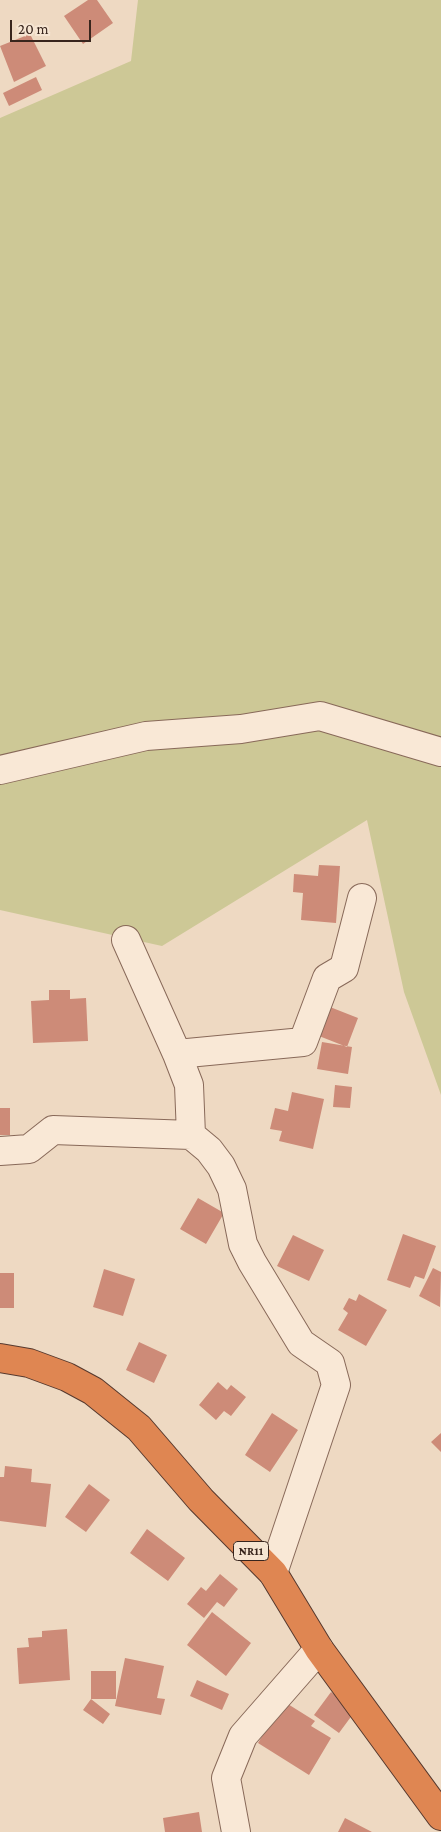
<!DOCTYPE html>
<html>
<head>
<meta charset="utf-8">
<style>
	body { margin:0 }
	#map { position:relative; width:441px; height:1832px; overflow:hidden; background:#eed9c2; font-family:"Crimson Pro",serif }
	canvas { display:block }
	.scale { position:absolute; left:10px; top:20px; width:81px; height:22px; box-sizing:border-box; border:2px solid #38251d; border-top:0; padding-left:6px; font-size:15px; line-height:18px; white-space:nowrap; color:#38251d; -webkit-text-stroke:4px #f6e5d2; paint-order:stroke }
</style>
</head>
<body>
<div id="map">
<canvas width="441" height="1832"></canvas>
<div class="scale">20 m</div>
</div>
<script>
const c = document.querySelector('canvas').getContext('2d');
c.lineJoin = 'round';
function paint(path, color) { c.fillStyle = color; c.fill(path, 'evenodd'); }
const poly = rows => new Path2D(rows.map(r => 'M' + r).join(''));
function trace(path, color, width, dash) { c.strokeStyle = color; c.lineWidth = width; c.lineCap = dash ? 'butt' : 'round'; c.setLineDash(dash || []); c.stroke(path); }
function write(font, color, halo, rows, align = 'center') {
  c.font = font + ' "Crimson Pro",serif'; c.lineWidth = 5; c.setLineDash([]); c.textBaseline = 'middle'; c.strokeStyle = halo; c.fillStyle = color; for (const [text, x, y, turn = 0] of rows) {
    c.save(); c.translate(x, y); c.rotate((+turn || 0) * Math.PI / 180); c.textAlign = isNaN(turn) ? turn : align; if (halo) c.strokeText(text, 0, 0); c.fillText(text, 0, 0); c.restore();
  }
}
paint(poly([
	[138,0,441,0,441,1095,404,992,367,820,162,946,0,910,0,118,131,61]
]), '#cdc896');
paint(poly([
	[88,0,97,0,113,23,83,44,64,16],
	[30,34,46,66,14,82,0,46],
	[36,77,42,90,9,106,3,93],
	[319,865,340,866,336,923,301,920,303,893,293,892,294,874,318,876],
	[49,990,70,990,70,999,86,998,88,1041,33,1043,31,1001,49,1000],
	[330,1007,358,1018,347,1047,319,1036],
	[322,1042,352,1047,348,1074,317,1069],
	[335,1085,352,1087,350,1108,333,1107],
	[292,1092,324,1099,313,1149,279,1141,282,1131,270,1129,275,1108,288,1111],
	[0,1108,10,1108,10,1135,0,1135],
	[198,1198,224,1213,206,1244,180,1229],
	[403,1234,436,1246,424,1279,415,1276,410,1288,387,1280],
	[293,1235,324,1250,309,1281,277,1266],
	[433,1268,441,1272,440,1307,419,1296],
	[104,1269,135,1279,123,1316,93,1307],
	[0,1273,14,1273,14,1308,0,1308],
	[359,1294,387,1310,366,1346,338,1330,348,1313,343,1309,349,1298,356,1301],
	[139,1342,167,1355,154,1383,126,1370],
	[218,1382,227,1390,231,1385,246,1397,231,1416,224,1411,216,1420,199,1405],
	[272,1413,298,1430,270,1472,245,1455],
	[441,1433,441,1452,431,1442],
	[5,1466,32,1469,31,1482,51,1484,46,1527,0,1521,0,1477,4,1477],
	[89,1484,110,1500,86,1532,65,1517],
	[147,1529,185,1558,168,1581,130,1553],
	[220,1574,238,1589,224,1607,217,1602,204,1618,187,1604,201,1587,206,1591],
	[212,1612,251,1643,226,1676,187,1645],
	[67,1629,70,1680,19,1684,17,1648,29,1647,28,1638,42,1637,42,1631],
	[125,1658,164,1666,157,1698,165,1699,161,1715,115,1706],
	[91,1671,116,1671,116,1699,91,1699],
	[197,1680,229,1694,222,1710,190,1696],
	[331,1692,348,1704,345,1708,353,1714,339,1733,314,1715],
	[91,1699,110,1714,103,1724,83,1710],
	[283,1701,315,1721,311,1726,331,1738,309,1775,258,1743],
	[199,1812,202,1832,165,1832,163,1818],
	[345,1818,372,1832,338,1832]
]), '#cd8b78');
const minor = poly([
	[0,770,146,736,241,729,320,716,441,752],
	[126,940,177,1054,189,1085,191,1135],
	[177,1054,303,1042,327,978,344,968,362,898],
	[0,1151,29,1149,53,1130,191,1135,209,1150,221,1166,232,1189,243,1244,252,1262,301,1343,330,1363,336,1385,273,1573],
	[236,1832,226,1778,243,1736,319,1649]
]);
const highway = poly([
	[0,1358,29,1363,67,1377,93,1391,139,1428,201,1500,273,1573,319,1649,441,1816]
]);
trace(minor, '#886959', 30);
trace(highway, '#56392e', 30);
trace(minor, '#f9e8d6', 28);
trace(highway, '#df8652', 28);
for (const [x, y, w] of [
	[251,1551,35]
]) { const box = new Path2D(); box.roundRect(x - w / 2, y - 9.5, w, 19, 4); c.fillStyle = '#f6e5d2'; c.fill(box); trace(box, '#38251d', 1); }
write('bold 12px', '#38251d', null, [
	["NR11",251,1551]
]);
</script>
</body>
</html>
